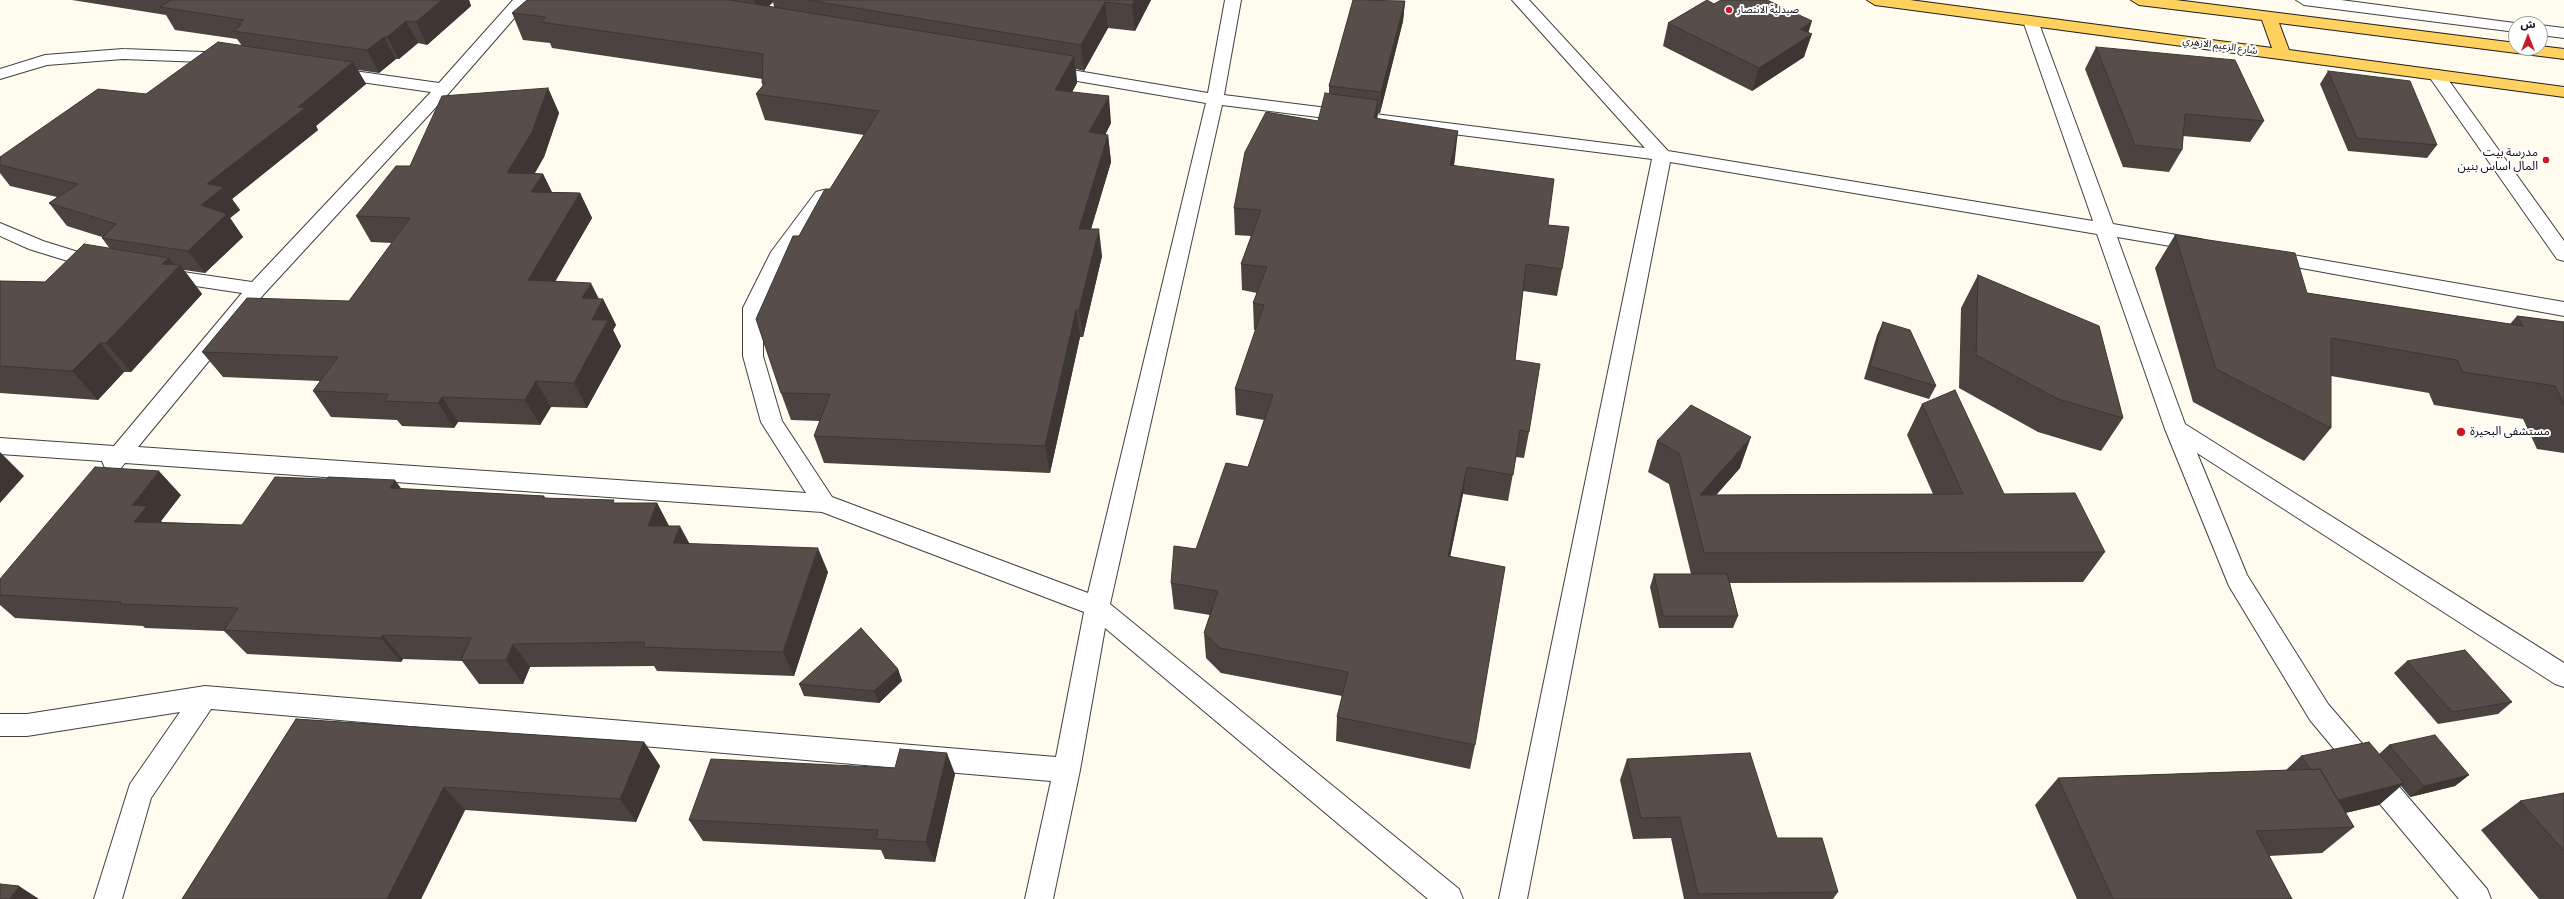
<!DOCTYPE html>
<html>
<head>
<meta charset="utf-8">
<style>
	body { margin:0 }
	#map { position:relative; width:2564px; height:899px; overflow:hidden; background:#fffbef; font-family:Bitter,"Noto Sans Arabic",serif }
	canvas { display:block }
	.north { position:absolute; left:2508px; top:16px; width:40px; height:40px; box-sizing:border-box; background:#fff; border:1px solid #9f9f9f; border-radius:50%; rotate:0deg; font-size:11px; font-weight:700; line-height:16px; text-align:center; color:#0e0e0e }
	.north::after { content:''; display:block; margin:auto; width:14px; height:18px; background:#c91a2a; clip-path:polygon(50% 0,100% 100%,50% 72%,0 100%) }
</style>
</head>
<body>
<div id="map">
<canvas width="2564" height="899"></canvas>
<div class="north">ش</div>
</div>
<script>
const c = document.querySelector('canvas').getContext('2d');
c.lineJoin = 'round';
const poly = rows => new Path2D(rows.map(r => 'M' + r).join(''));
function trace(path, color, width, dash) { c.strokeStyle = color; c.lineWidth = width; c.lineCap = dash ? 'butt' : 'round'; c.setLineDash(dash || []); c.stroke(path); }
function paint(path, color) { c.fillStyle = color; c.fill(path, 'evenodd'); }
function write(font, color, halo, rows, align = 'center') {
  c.font = font + ' Bitter,"Noto Sans Arabic",serif'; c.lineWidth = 4; c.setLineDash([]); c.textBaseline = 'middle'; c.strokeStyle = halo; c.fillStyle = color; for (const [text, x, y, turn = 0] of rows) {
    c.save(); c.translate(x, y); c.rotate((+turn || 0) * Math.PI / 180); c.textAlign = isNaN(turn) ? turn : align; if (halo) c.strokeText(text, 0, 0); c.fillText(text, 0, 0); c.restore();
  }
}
const minor = poly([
	[513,0,530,0,449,93,264,294,138,447,806,493,761,422,743,356,743,308,771,252,816,192,823,190,830,192,832,196,787,258,763,308,763,356,782,421,832,497,1088,593,1206,103,1048,76,1040,71,1042,67,1048,66,1208,93,1225,0,1241,0,1224,95,1645,148,1512,0,1529,0,1668,151,2093,221,2023,21,2025,18,2037,18,2113,224,2200,239,2207,241,2210,245,2207,249,2200,251,2117,237,2185,424,2564,663,2564,687,2555,684,2197,453,2247,575,2328,704,2487,889,2491,899,2459,899,2310,720,2229,586,2165,429,2097,234,1670,162,1527,899,1499,899,1652,159,1222,105,1110,604,1459,889,1463,899,1428,899,1105,628,1080,770,1053,899,1025,899,1051,781,211,709,151,798,122,899,94,899,130,784,180,712,27,736,0,736,0,714,27,714,205,686,1056,757,1084,612,822,512,125,463,121,468,113,470,105,468,102,461,0,454,0,438,114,446,242,293,162,281,155,280,152,275,155,270,162,269,252,282,431,92,333,78,327,77,325,73,327,69,333,68,439,83,513,0],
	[2296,0,2341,0,2522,24,2516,24,2516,32,2304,5,2296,0],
	[2540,25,2564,28,2564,38,2540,35,2540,25],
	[123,49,230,53,238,58,230,63,123,59,47,65,0,79,0,69,45,55,123,49],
	[2436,70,2442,71,2564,241,2564,261,2557,259,2428,75,2436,70],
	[0,223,43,241,107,261,110,265,107,269,100,271,29,249,0,236,0,223],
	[2270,251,2564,302,2564,316,2263,261,2260,257,2263,253,2270,251]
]);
const primary = poly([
	[1867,0,1910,0,2272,48,2262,20,2139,5,2131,0,2176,0,2516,43,2516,48,2540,48,2540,46,2564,49,2564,59,2279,23,2289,50,2564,87,2564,97,1875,5,1867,0]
]);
trace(minor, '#414141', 2);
trace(primary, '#1f1f1f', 2);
paint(minor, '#fff');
paint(primary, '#ffd15f');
paint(poly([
	[72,0,469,0,471,6,427,45,418,43,399,59,396,59,379,73,358,70,366,84,316,126,318,130,232,199,240,210,230,218,243,237,205,273,184,270,202,294,131,372,124,372,98,400,0,393,0,281,45,282,110,249,102,238,102,237,67,226,49,203,57,197,10,186,0,173,0,157,146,94,242,46,237,39,175,30,166,15],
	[527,0,1151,0,1135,31,1108,28,1084,71,1076,69,1077,83,1072,92,1111,123,1105,135,1108,135,1111,162,1091,229,1102,256,1083,337,1080,337,1050,473,824,463,814,436,820,421,791,420,781,393,799,236,830,189,864,135,765,120,756,94,763,86,762,83,762,79,552,48,550,43,523,40,512,13],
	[773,2,774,7,769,6],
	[1405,1,1403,21,1380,113,1378,113,1377,119,1455,158,1454,166,1548,225,1562,269,1557,296,1523,291,1515,360,1529,432,1524,458,1516,457,1508,501,1463,494,1450,556,1475,745,1470,769,1336,741,1337,717,1342,696,1221,673,1206,658,1204,633,1210,615,1174,609,1171,583,1196,549,1248,467,1264,420,1236,415,1235,389,1256,330,1254,330,1253,303,1257,293,1242,290,1241,264,1251,236,1235,235,1234,208,1318,121,1329,94,1329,86],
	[1714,4,1809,33,1804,57,1752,91,1663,46,1668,23],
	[2096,47,2264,121,2250,142,2183,136,2182,150,2169,172,2123,167,2085,69],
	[2328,71,2437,145,2427,158,2348,151,2320,84],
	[548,88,559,113,544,157,535,173,543,174,552,192,580,193,592,218,555,281,599,299,603,299,616,325,613,330,621,346,587,408,551,407,540,425,458,422,454,428,402,426,397,420,331,417,313,391,320,381,223,377,202,352,349,301,392,243,371,242,356,216,410,166],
	[2175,235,2307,293,2510,324,2517,316,2564,322,2564,453,2537,449,2523,419,2434,405,2429,393,2331,376,2331,428,2304,461,2193,402,2155,268],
	[1978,275,2123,418,2101,451,2038,432,1959,388,1961,308],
	[1883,322,1936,386,1929,399,1864,379,1877,335],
	[1922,404,2004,494,2105,552,2083,582,1730,583,1738,616,1733,628,1659,628,1650,587,1654,574,1691,574,1669,484,1648,472,1657,441,1740,468,1716,495,1933,494,1907,435],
	[402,489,544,496,546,499,616,503,657,503,669,526,689,544,828,572,794,676,657,671,654,666,530,667,523,684,479,684,462,661,403,659,401,662,247,654,224,631,145,628,143,626,15,618,0,605,0,579,181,495,161,521,162,522,242,525],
	[2407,661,2512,702,2498,714,2438,724,2394,673],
	[898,669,902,681,879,703,804,696,799,684],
	[296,719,644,742,660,766,636,822,465,810,421,899,182,899],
	[2389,745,2469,775,2455,786,2410,797,2401,786,2379,805,2345,813,2354,827,2322,853,2269,856,2292,899,2077,899,2035,805,2058,778,2286,770,2301,756,2379,754],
	[1627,759,1777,838,1838,892,1833,899,1684,899,1671,838,1633,839,1620,780],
	[955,774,935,862,885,859,881,850,703,841,689,820],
	[2564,793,2564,899,2539,899,2481,830,2520,801]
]), '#4b433f');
paint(poly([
	[442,0,469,0,471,6,427,45,416,22],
	[754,0,772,0,773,2,759,16],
	[1135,0,1151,0,1135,31,1132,5],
	[1405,1,1403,21,1380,113,1381,92],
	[1105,2,1108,28,1084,71,1081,45],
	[406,21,418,43,399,59,387,37],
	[1812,21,1807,37,1812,34,1804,57,1752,91,1759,68,1800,29],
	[384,37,396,59,379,73,367,50],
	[1074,56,1077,83,1059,116,1055,90],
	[353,62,366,84,316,126,318,130,232,199,240,210,230,218,243,237,205,273,188,251,207,184,298,107],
	[548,88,559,113,544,157,520,198,507,173],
	[1109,96,1111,123,1093,159,1089,132],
	[1378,100,1377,126,1374,118],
	[1458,131,1455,158,1448,192,1450,165],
	[1108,135,1111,162,1083,256,1079,229],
	[543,174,555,199,531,192],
	[580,193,592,218,541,306,528,280],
	[1099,229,1102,256,1083,337,1079,310],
	[169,258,177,268,180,265,202,294,131,372,106,343,162,264],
	[591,283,601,303,603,299,616,325,613,330,621,346,587,408,574,383,582,298],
	[1076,310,1080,337,1050,473,1045,446],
	[100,343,124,372,98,400,72,371],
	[536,381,551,407,540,425,525,400],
	[442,397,458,422,454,428,438,403],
	[1751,437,1740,468,1695,519,1700,495],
	[0,452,24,476,0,503],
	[1467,467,1463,494,1445,582,1448,556],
	[159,471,181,495,161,521,170,530,134,522,132,505],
	[395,480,413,505,390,488],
	[657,503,670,528,648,526],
	[680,526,693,550,673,543],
	[818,548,828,572,794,676,783,652],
	[383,635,403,659,401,662,381,638],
	[513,644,530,667,523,684,506,660],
	[898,669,902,681,879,703,874,691],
	[644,742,660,766,636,822,620,799],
	[947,753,955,774,935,862,926,842],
	[2469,775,2455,786,2410,797,2424,786],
	[2404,783,2379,805,2312,821,2336,800],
	[444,787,465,810,421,899,387,899],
	[19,886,39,899,9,899]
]), '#3d3733');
const building = poly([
	[171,0,442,0,416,22,406,21,387,37,384,37,367,50,233,31,242,24,238,24,244,20,160,7,171,0],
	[527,0,730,0,1074,56,1055,90,1109,96,1089,132,1108,135,1079,229,1099,229,1079,310,1076,310,1045,446,814,436,830,394,781,393,756,319,793,236,799,236,825,189,830,189,879,111,756,94,765,83,762,83,763,54,541,22,546,17,512,13,527,0],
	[807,0,1135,0,1132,5,1105,2,1081,45,807,0],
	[1353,0,1405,1,1381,92,1329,86,1353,0],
	[1707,0,1714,4,1721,0,1767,0,1812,21,1800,29,1812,34,1759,68,1668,23,1707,0],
	[218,42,353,62,298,107,305,108,207,184,224,187,201,205,227,214,188,251,102,238,116,224,49,203,78,184,0,165,0,157,98,89,146,94,218,42],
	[2096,47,2235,60,2264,121,2185,114,2182,150,2135,145,2096,47],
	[2328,71,2410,81,2437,145,2357,138,2328,71],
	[548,88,532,132,507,173,543,174,531,192,580,193,528,280,591,283,582,298,603,299,592,320,608,320,574,383,536,381,525,400,442,397,438,403,384,401,389,394,313,391,338,357,202,352,247,298,349,301,410,218,356,216,396,166,410,166,442,96,548,88],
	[1325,93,1378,100,1374,118,1458,131,1450,165,1554,179,1548,225,1569,227,1562,269,1526,264,1515,360,1540,364,1529,432,1520,430,1513,475,1467,467,1448,556,1505,567,1475,745,1337,717,1348,672,1220,648,1204,633,1218,591,1171,583,1174,546,1196,549,1226,463,1248,467,1273,395,1235,389,1264,305,1253,303,1267,267,1241,264,1261,210,1234,208,1245,152,1266,112,1318,121,1325,93],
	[2175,235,2295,253,2307,293,2523,326,2517,316,2564,322,2564,404,2555,386,2463,372,2457,360,2331,338,2331,428,2216,369,2175,235],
	[84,244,169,258,162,264,180,265,106,343,100,343,72,371,0,366,0,281,45,282,84,244],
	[1978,275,2099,326,2123,418,2058,399,1976,355,1978,275],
	[1883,322,1910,330,1936,386,1870,366,1883,322],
	[1955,390,2004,494,2075,493,2105,552,1704,553,1679,453,1657,441,1691,405,1751,437,1700,495,1963,494,1922,404,1955,390],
	[95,467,159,471,132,505,147,506,134,522,242,525,275,477,326,479,328,477,395,480,390,488,544,496,543,498,614,500,613,503,657,503,648,526,680,526,673,543,818,548,783,652,643,647,645,642,513,644,506,660,461,660,471,638,383,635,381,638,224,630,238,608,120,604,121,602,0,595,0,579,95,467],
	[1654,574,1727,574,1738,616,1663,616,1654,574],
	[861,628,898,669,874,691,799,684,861,628],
	[2465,650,2512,702,2452,712,2407,661,2465,650],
	[296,719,644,742,620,799,444,787,387,899,182,899,296,719],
	[2435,735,2469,775,2424,786,2389,745,2435,735],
	[2369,742,2404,783,2338,800,2320,769,2311,770,2301,756,2369,742],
	[900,749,947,753,926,842,876,839,878,830,689,820,711,759,895,768,900,749],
	[1750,753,1777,838,1822,838,1838,892,1698,894,1680,817,1641,818,1627,759,1750,753],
	[2320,769,2354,827,2256,831,2292,899,2113,899,2058,778,2320,769],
	[2564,793,2564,851,2520,801,2564,793],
	[0,884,19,886,9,899,0,899,0,884]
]);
paint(building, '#574e49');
trace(building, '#3d3733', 1);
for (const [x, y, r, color] of [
	[1729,10,4,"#c91a2a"],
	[2546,160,4,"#c91a2a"],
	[2461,432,5,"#c91a2a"]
]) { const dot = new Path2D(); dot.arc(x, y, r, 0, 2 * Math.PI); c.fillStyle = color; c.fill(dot); trace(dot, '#fff', 1.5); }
write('10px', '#0e0e0e', '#fff', [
	["صيدلية الانتصار",1737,10]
], 'left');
write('10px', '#0e0e0e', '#fff', [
	["شارع الزعيم الازهري",2220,46,8]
]);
write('12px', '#0e0e0e', '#fff', [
	["مدرسة بيت",2538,153],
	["المال اساس بنين",2538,167],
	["مستشفى البحيرة",2470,432,"left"]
], 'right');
</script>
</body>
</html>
